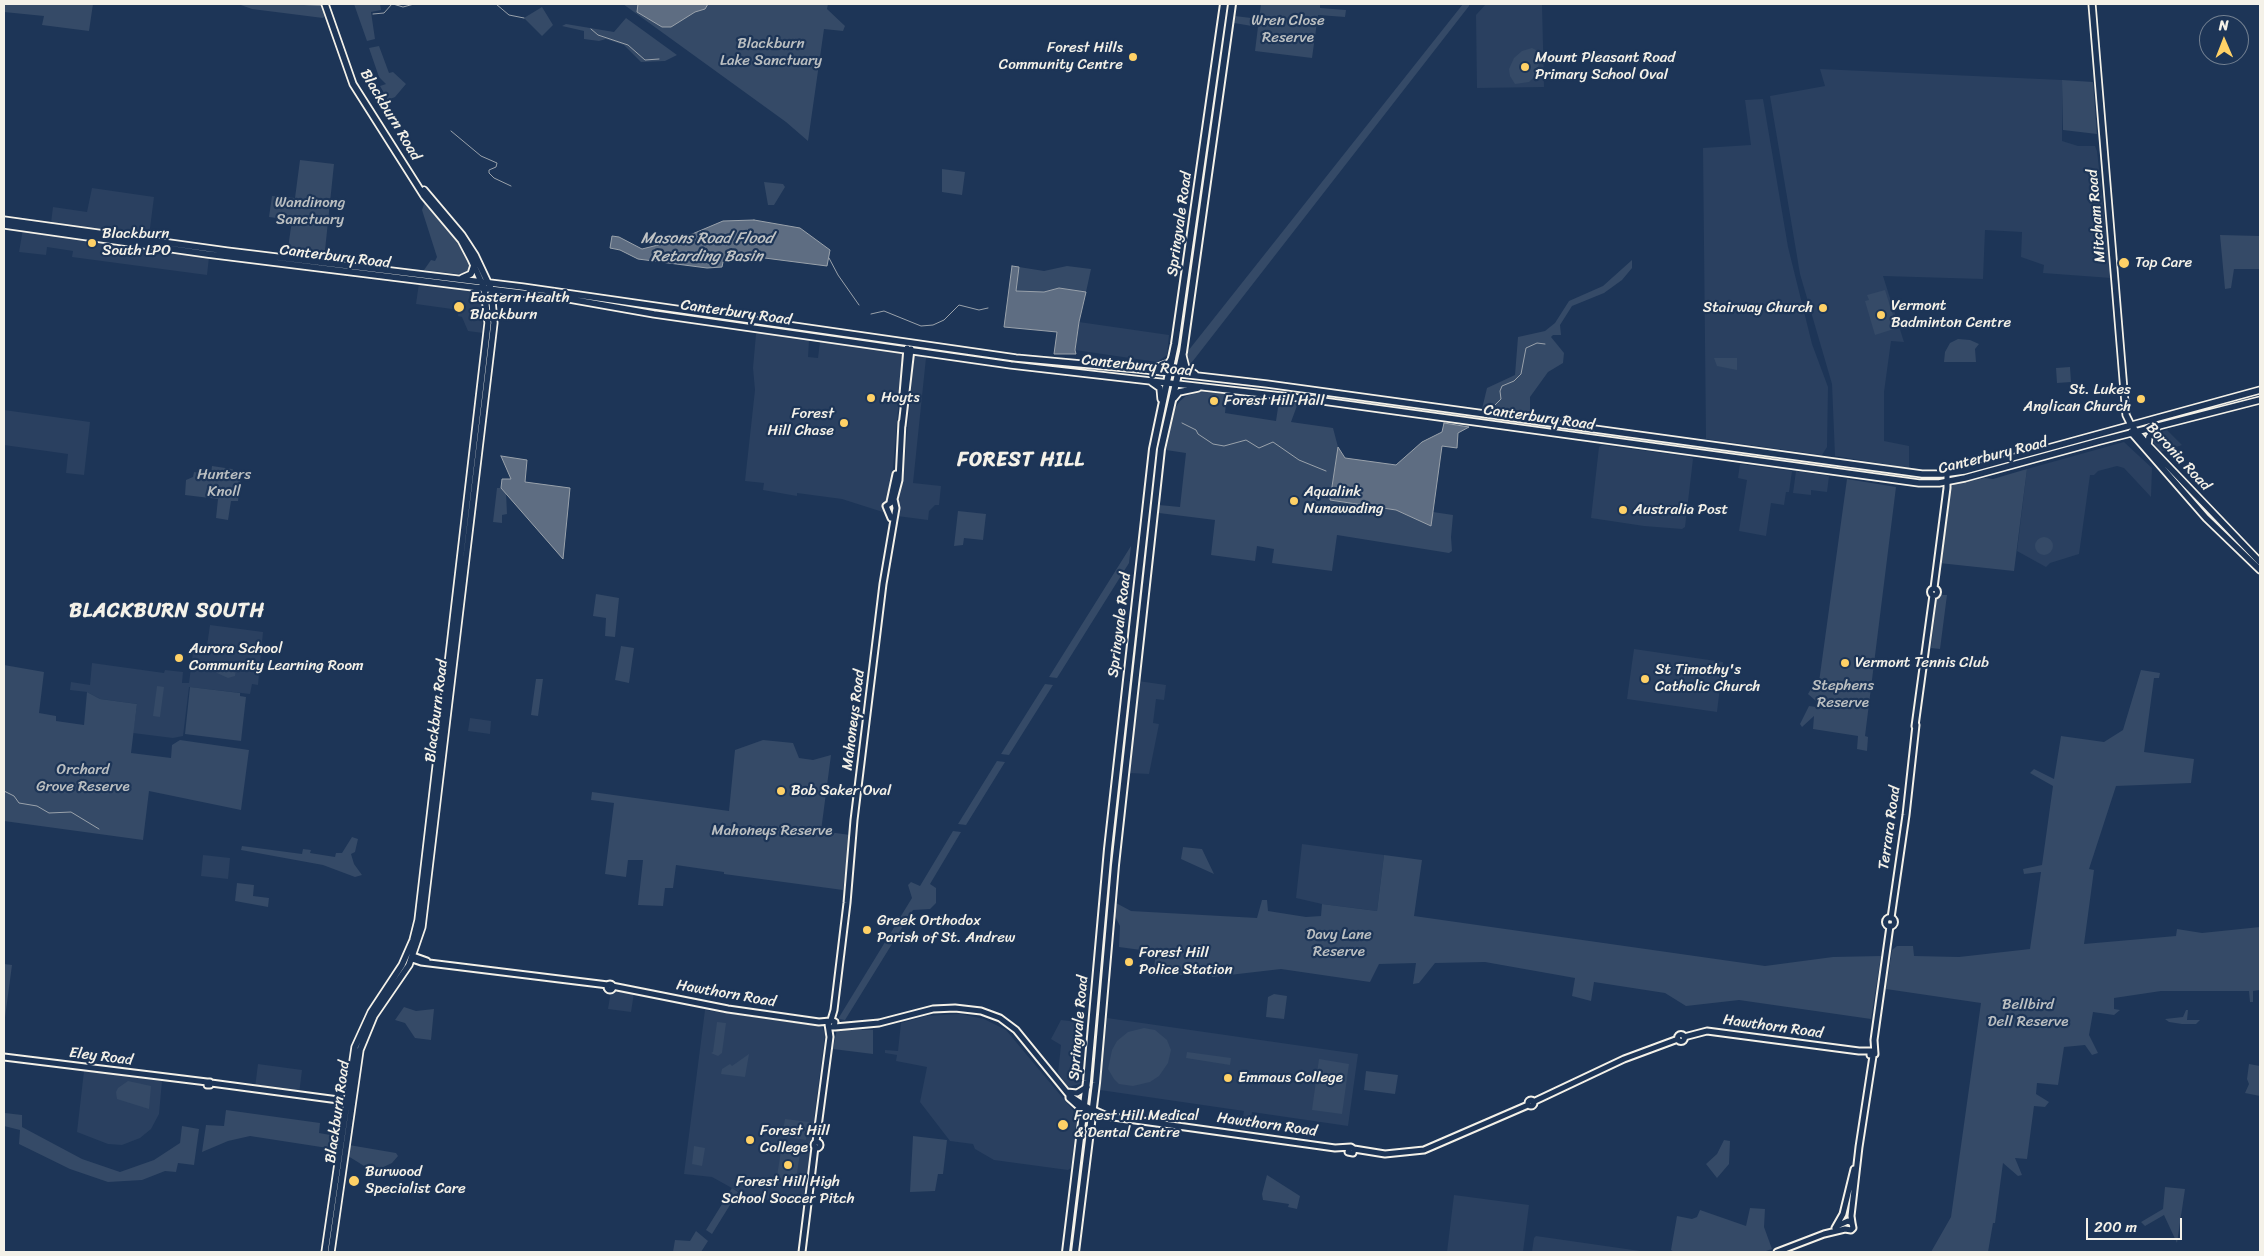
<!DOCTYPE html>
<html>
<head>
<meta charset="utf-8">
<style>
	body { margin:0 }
	#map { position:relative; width:2264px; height:1256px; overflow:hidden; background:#1d3557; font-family:Sriracha,sans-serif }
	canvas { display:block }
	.frame { position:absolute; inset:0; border:5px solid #f4f1e8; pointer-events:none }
	.north { position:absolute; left:2199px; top:15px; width:50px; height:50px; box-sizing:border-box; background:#1d3557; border:1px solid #738091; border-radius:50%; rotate:359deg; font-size:14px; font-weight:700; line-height:20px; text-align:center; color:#f4f1e8 }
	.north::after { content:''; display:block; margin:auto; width:18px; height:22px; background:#ffd166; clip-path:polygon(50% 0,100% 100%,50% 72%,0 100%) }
	.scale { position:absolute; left:2086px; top:1218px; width:96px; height:22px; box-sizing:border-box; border:2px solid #f4f1e8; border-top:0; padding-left:6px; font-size:15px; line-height:18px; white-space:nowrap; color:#f4f1e8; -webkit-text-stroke:4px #1d3557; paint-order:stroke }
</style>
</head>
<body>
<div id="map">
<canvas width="2264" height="1256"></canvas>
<div class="frame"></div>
<div class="north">N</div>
<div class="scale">200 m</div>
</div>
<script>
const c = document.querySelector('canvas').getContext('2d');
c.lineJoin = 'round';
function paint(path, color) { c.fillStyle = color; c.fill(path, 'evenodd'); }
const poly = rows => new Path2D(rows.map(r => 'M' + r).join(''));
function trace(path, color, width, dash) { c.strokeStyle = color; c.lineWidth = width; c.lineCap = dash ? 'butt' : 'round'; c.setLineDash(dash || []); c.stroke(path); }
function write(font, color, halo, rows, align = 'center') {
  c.font = font + ' Sriracha,sans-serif'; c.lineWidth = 4.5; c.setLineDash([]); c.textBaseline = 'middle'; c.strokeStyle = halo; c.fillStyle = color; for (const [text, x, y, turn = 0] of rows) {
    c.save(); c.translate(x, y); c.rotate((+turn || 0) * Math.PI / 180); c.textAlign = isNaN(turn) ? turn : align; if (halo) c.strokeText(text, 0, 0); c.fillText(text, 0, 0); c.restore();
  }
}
paint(poly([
	[1486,4,1542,4,1544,87,1477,88,1476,15],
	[1820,69,2062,80,2062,141,2078,146,2095,146,2097,151,2111,278,2043,273,2044,265,2021,257,2022,232,1985,230,1983,279,1883,276,1904,342,1891,341,1884,392,1884,441,1909,446,1909,468,1835,456,1832,384,1800,274,1770,96,1825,86],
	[1763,99,1788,247,1812,344,1828,387,1827,447,1822,455,1706,439,1703,148,1751,145,1745,100],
	[92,188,154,197,149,236,51,223,53,207,87,212],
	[23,229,209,257,207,275,72,257,73,251,47,247,46,255,19,252],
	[419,283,475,291,481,300,483,333,468,331,462,317,458,316,459,310,416,304],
	[1079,322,1169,335,1167,355,1157,362,1075,350],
	[759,332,807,339,809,341,808,357,818,358,820,342,822,341,905,353,903,386,900,386,889,514,842,499,797,493,797,496,763,490,764,483,745,481,755,390,753,368,756,334],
	[916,354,925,355,926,358,913,483,941,486,939,505,935,505,929,511,928,520,897,516,900,481,903,481,914,356],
	[4,410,90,422,84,475,66,473,68,454,4,445],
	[2167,430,2182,445,2161,452,2154,444,2152,438,2157,433],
	[2124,442,2152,468,2151,497,2124,468,2117,466,2098,471,2094,475,2090,475,2079,554,2050,563,2046,567,2017,551,2027,469],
	[1602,445,1691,457,1693,459,1685,527,1682,529,1644,526,1591,518,1599,447],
	[1740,464,1792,471,1789,492,1786,492,1784,505,1771,503,1766,536,1739,531,1747,480,1738,478],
	[1796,471,1829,476,1827,492,1811,490,1811,495,1793,493],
	[210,625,263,632,258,685,252,684,250,694,189,687,183,736,173,738,133,733,137,704,100,699,87,692,70,690,71,682,90,685,92,663,164,673,165,670,183,672,182,683,189,683,194,645,207,646],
	[1634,649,1723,662,1717,712,1627,699],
	[1138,681,1166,685,1164,700,1156,699,1153,723,1159,724,1149,774,1130,773],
	[470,718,491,721,490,734,468,731],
	[1302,844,1384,855,1377,911,1322,904,1296,898],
	[203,855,230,858,228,879,201,876],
	[614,990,634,993,631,1012,608,1009,611,991],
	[705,1010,822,1027,825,1034,803,1205,750,1198,712,1177,684,1174],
	[960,1014,984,1019,1006,1030,1077,1115,1071,1168,1068,1170,994,1160,975,1149,973,1144,950,1141,920,1102,927,1067,896,1061,897,1055,885,1053,885,1050,898,1051,901,1023,926,1016],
	[1107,1018,1358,1054,1348,1126,1252,1112,1249,1130,1241,1129,1244,1111,1100,1090],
	[1061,1020,1078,1022,1076,1043,1082,1045,1080,1084,1068,1087,1058,1073,1061,1045,1051,1039],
	[258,1064,302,1070,299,1094,255,1088],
	[84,1071,162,1081,159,1114,151,1129,140,1138,122,1145,108,1144,77,1132],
	[1454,1195,1529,1205,1523,1252,1447,1252],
	[1536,1236,1647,1252,1652,1252,1532,1252,1534,1238]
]), '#2a4060');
paint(poly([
	[4,4,93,4,89,31,42,25,44,16,4,12],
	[238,4,323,4,325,16,323,18,252,9],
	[354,4,380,4,381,10,371,12,375,39,367,41],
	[623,4,828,4,827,9,845,26,843,31,824,29,808,141,786,122],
	[1261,4,1320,4,1320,8,1346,10,1345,17,1318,15,1312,58,1255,51,1258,27,1234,23,1235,16,1259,19],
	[1463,4,1469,4,1469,6,1189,366,1187,361,1188,351],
	[542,7,553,25,542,36,524,18],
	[626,18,677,55,665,61,641,62,624,45,606,39,599,41,584,39,584,31,562,26,566,24,614,32],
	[379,46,389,73,393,72,406,84,395,97,388,100,380,86,386,84,379,77,369,48],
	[1532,48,1538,51,1540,56,1537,74,1529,82,1515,84,1510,76,1509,69,1514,58,1522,51],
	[2062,80,2093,82,2097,134,2063,130],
	[300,160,334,164,324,260,287,255,292,220,269,217,272,196,295,198],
	[942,169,965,172,962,195,942,192],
	[764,182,783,184,785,187,774,205,768,205],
	[427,203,462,244,472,264,471,272,458,274,424,270,431,260,435,261,437,257,422,210,424,204],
	[2220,235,2260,236,2260,269,2234,269,2231,288,2225,289],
	[1632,260,1632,268,1622,280,1604,293,1572,306,1560,325,1561,335,1553,335,1551,337,1564,353,1563,363,1548,372,1530,397,1530,415,1482,409,1487,388,1515,375,1518,337,1545,331,1555,323,1569,301,1603,286],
	[1067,266,1091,269,1086,292,1059,288,1044,292,1016,291,1019,267,1044,271],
	[1885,290,1897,328,1875,335,1865,301,1869,300,1867,295],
	[1958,339,1970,340,1979,344,1975,349,1976,362,1944,362,1945,352,1950,343],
	[1714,358,1737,358,1737,370,1717,366],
	[2070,367,2071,382,2057,383,2056,368],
	[1200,392,1227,393,1225,413,1276,421,1279,401,1298,403,1291,422,1333,428,1338,447,1330,500,1396,510,1431,526,1433,512,1453,515,1451,537,1452,551,1449,553,1337,535,1332,571,1272,563,1274,549,1257,546,1255,561,1211,555,1215,520,1159,513,1159,505,1180,507,1186,453,1166,450,1175,408,1180,401,1186,396],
	[212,466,232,469,241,475,238,501,231,501,228,520,216,518,218,499,185,495,186,480,193,477,194,472,211,474],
	[2027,469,2014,571,1939,563,1949,489,1954,484,1985,478,1993,479],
	[1847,479,1896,487,1865,736,1868,737,1867,751,1857,749,1858,736,1813,729,1814,716,1802,727,1800,724,1809,706,1816,707,1816,701,1808,694,1811,689,1819,682],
	[497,488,501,488,506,493,507,514,502,515,502,523,493,522],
	[958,511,986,514,983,540,964,538,963,545,954,546],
	'2035 546a9 9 0 1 1 18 0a9 9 0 1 1-18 0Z',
	[1131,546,1129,563,1057,678,1049,677],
	[596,594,619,598,615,637,605,636,606,618,593,616],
	[1940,595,1947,595,1940,649,1931,648,1936,604,1938,596],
	[621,646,634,648,629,683,615,680],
	[4,665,44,672,39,713,56,716,56,721,84,725,87,692,100,699,137,704,131,753,171,758,172,745,180,740,249,750,241,810,149,791,143,840,4,821],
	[222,665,236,669,235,676,228,678,217,673,215,670],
	[2141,670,2160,673,2159,678,2154,678,2144,752,2194,759,2191,783,2116,786,2089,869,2094,870,2084,944,2176,936,2177,929,2202,933,2260,927,2260,990,2253,991,2253,1002,2250,1002,2249,991,2161,991,2114,998,2114,1009,2120,1010,2114,1015,2093,1012,2089,1035,2098,1053,2092,1055,2085,1045,2064,1047,2058,1085,2037,1083,2036,1094,2049,1102,2045,1107,2034,1106,2027,1159,2015,1158,2022,1175,2018,1176,2003,1163,1995,1223,1993,1223,1988,1252,1931,1252,1951,1217,1981,1003,1886,989,1892,950,1897,946,1913,946,1914,956,1959,957,2030,949,2041,872,2024,874,2023,869,2042,865,2053,786,2030,773,2034,769,2054,779,2061,736,2104,742,2123,730],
	[536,679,543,679,538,716,531,715],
	[1045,684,1053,685,1009,755,1001,754],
	[157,686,164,687,160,717,153,716],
	[190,687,240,693,240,696,246,697,241,741,185,734],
	[763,740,793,743,799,758,813,760,831,755,821,831,850,835,843,890,724,874,724,872,676,865,673,888,665,888,663,906,638,905,643,860,628,860,626,877,605,874,614,803,591,800,592,792,729,811,735,750],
	[997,761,1005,762,966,825,958,824],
	[953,831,961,832,930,884,936,888,936,903,930,909,913,910,845,1020,838,1019,912,898,908,885,911,882,920,886],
	[352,837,358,839,355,852,351,854,354,864,362,875,355,877,323,865,241,850,242,846,302,854,303,849,311,850,310,853,335,857,336,853,342,853],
	[1183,847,1202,849,1214,874,1181,859],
	[1384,855,1422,860,1414,916,1765,966,1833,957,1881,956,1871,1019,1739,1000,1686,1006,1665,993,1594,982,1591,1001,1572,996,1575,978,1485,962,1435,963,1419,983,1413,984,1416,963,1379,964,1370,982,1281,969,1212,977,1211,974,1153,976,1156,952,1119,947,1120,926,1115,916,1116,903,1131,911,1257,918,1262,900,1267,900,1268,911,1306,917,1321,916,1322,904,1377,911],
	[237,883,254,885,253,896,269,898,268,907,235,901],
	[4,964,12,965,4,1025],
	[1274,994,1287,996,1284,1019,1266,1017,1268,997],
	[404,1007,416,1011,434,1009,431,1040,415,1038,405,1023,395,1020],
	[2186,1010,2188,1010,2187,1020,2200,1020,2196,1024,2182,1024,2169,1022,2165,1019,2183,1017],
	[717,1022,726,1023,722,1053,718,1056,711,1053,713,1052],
	[1144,1028,1155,1030,1167,1040,1171,1050,1168,1063,1159,1076,1150,1082,1133,1086,1119,1084,1114,1079,1108,1069,1112,1050,1117,1041,1128,1032],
	[837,1029,873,1030,873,1054,833,1049],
	[1187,1052,1231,1058,1230,1065,1186,1058],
	[749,1054,745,1077,721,1074,722,1069,730,1064,732,1066],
	[1319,1059,1349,1064,1342,1114,1312,1110],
	[2249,1064,2260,1066,2260,1096,2245,1093,2249,1084,2247,1079],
	[1366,1071,1398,1075,1395,1094,1364,1090],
	[128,1081,151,1086,149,1109,117,1099,116,1092,118,1088],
	[4,1105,5,1113,22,1115,22,1127,82,1159,120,1172,154,1160,180,1143,182,1126,199,1129,194,1165,178,1163,176,1172,165,1171,142,1180,108,1182,70,1169,19,1144,20,1130,4,1126],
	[226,1110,320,1123,319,1133,336,1136,334,1149,250,1136,228,1141,202,1152,206,1125,224,1126],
	[785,1119,809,1122,806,1140,782,1136],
	[913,1136,947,1140,943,1174,938,1174,935,1191,910,1192],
	[1724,1140,1730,1141,1729,1164,1717,1178,1706,1164,1717,1154],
	[782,1144,801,1147,795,1186,776,1183],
	[349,1145,396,1153,398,1156,392,1163,377,1170,369,1169,348,1156],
	[694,1146,705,1148,702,1166,692,1164],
	[1267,1175,1300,1196,1297,1209,1288,1207,1289,1204,1263,1200,1262,1194],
	[2165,1187,2185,1189,2177,1243,2164,1215,2145,1226,2141,1222,2163,1209],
	[732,1188,738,1192,712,1234,706,1230],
	[1750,1208,1765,1209,1764,1227,1772,1249,1763,1252,1674,1252,1671,1250,1677,1216,1692,1219,1697,1217,1700,1210,1746,1226],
	[696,1231,708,1241,701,1252,673,1252,675,1240,690,1241]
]), '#354a67');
const water = poly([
	[638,4,708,4,705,9,695,12,671,27,662,27,637,12,638,4],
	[754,220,800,228,830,250,827,266,741,255,723,262,722,267,707,268,638,259,620,250,610,248,612,236,619,237,642,249,678,240,723,221,754,220],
	[1012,266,1019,267,1016,291,1044,292,1059,288,1086,292,1079,322,1075,350,1076,354,1054,354,1057,332,1004,327,1012,266],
	[1444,423,1469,427,1458,433,1457,448,1442,446,1431,526,1396,510,1330,500,1338,447,1345,458,1396,465,1422,442,1442,432,1444,423],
	[501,456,527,460,525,482,570,488,563,559,501,488,502,479,511,479,501,456]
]);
paint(water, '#5e6d82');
trace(water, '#9aa2ab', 1);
trace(poly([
	[286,4,321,5],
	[393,4,403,7,414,4],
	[496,4,509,15,524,18],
	[373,14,384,13,392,4],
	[591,29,598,35,628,45,645,60,659,59],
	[451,131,481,156,497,163,496,167,489,170,489,173,494,178,511,186],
	[829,258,838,275,859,305],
	[871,314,884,311,921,326,933,325,944,320,959,305,979,310,988,308],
	[1492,408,1501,399,1500,391,1502,386,1514,381,1521,374,1526,348,1537,343,1545,344],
	[1182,423,1196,430,1198,434,1213,444,1224,446,1246,440,1259,448,1273,442,1299,460,1326,471],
	[4,791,14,796,19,803,37,806,49,813,71,812,99,829]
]), '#9aa2ab', 1);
const secondary = poly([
	[903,394,907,348],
	[902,426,911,349],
	[890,502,896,474],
	[891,518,886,506,892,502],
	[1934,588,1947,488,1947,474],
	'1930.5 592a3.5 3.5 0 1 1 7 0a3.5 3.5 0 1 1-7 0Z',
	[1915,726,1933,595],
	'1885.5 922a4.5 4.5 0 1 1 9 0a4.5 4.5 0 1 1-9 0Z',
	[1891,918,1906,815,1916,725],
	[413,956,427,961],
	[412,959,421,962,608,985],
	'607 987a3 3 0 1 1 6 0a3 3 0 1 1-6 0Z',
	[612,986,728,1009,819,1022,830,1021],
	[831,1020,834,1010,847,903,854,820,883,584,896,508,894,499,899,480,902,422],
	[835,1027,879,1023,933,1009,955,1008,981,1011,1000,1018,1016,1030,1069,1095,1069,1098,1079,1107,1092,1114,1335,1148,1351,1147,1354,1149,1353,1153,1348,1152,1349,1148],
	'1677.5 1038a3.5 3.5 0 1 1 7 0a3.5 3.5 0 1 1-7 0Z',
	[1684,1037,1707,1031,1859,1051,1870,1051],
	[1874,1051,1870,1051,1870,1055,1875,1054,1874,1040,1890,926],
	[4,1057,207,1082],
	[207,1082,210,1082,210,1085,207,1085,207,1082],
	[211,1083,346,1101],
	[1067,1092,1077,1093,1087,1087],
	[1069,1095,1087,1107,1105,1115],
	'1528 1103a3 3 0 1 1 6 0a3 3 0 1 1-6 0Z',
	[1533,1102,1624,1059,1678,1039],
	'814 1145a3 3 0 1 1 6 0a3 3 0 1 1-6 0Z',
	[816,1142,830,1037,828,1024,831,1020,835,1022,834,1027,829,1027],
	[1354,1149,1385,1154,1424,1150,1528,1105],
	[1852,1223,1851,1216,1859,1147,1873,1056],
	[1837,1226,1848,1221,1852,1223,1853,1228,1851,1230,1845,1229],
	[1835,1228,1843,1214,1854,1169],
	[802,1252,815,1147],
	[1777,1252,1824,1234,1845,1229]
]);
const primary = poly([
	[325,4,353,84,424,196,461,240,471,259,484,288,488,323,418,920,413,940,402,965,371,1012,355,1047,325,1252],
	[2092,4,2126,415,2131,425,2148,445,2260,562],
	[4,220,227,251,523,287,1016,358,1137,369,1267,384,1922,474,1942,474,1964,471,2260,390],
	[4,225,207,254,569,299,654,314,1011,365,1308,399,1919,483,1939,483,1965,478,2100,441,2260,400],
	[462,278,471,274,474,265],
	[1183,356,1186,368,1195,374],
	[1152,369,1169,363,1172,358],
	[1150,381,1160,388,1161,399],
	[1174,398,1179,392,1198,388],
	[2131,432,2206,518,2260,570],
	[2148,445,2149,437,2158,427],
	[331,1252,360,1050,374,1016,409,965,422,927,494,323,491,289,475,255,462,235,424,190]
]);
const highway = poly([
	[1066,1252,1087,1081,1108,849,1153,449,1175,344,1224,4],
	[1075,1252,1096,1083,1115,865,1161,449,1183,352,1232,4]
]);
trace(secondary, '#f4f1e8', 9);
trace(primary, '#f4f1e8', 9);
trace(highway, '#f4f1e8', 10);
trace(secondary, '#1d3557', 5);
trace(primary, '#1d3557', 5.5);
trace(highway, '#1d3557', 6);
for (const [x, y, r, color] of [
	[1133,57,5,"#ffd166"],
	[1525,67,5,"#ffd166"],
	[92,243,5,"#ffd166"],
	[2124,263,6,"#ffd166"],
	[459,307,6,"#ffd166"],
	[1823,308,5,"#ffd166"],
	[1881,315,5,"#ffd166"],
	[871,398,5,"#ffd166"],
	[2141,399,5,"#ffd166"],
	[1214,401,5,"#ffd166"],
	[844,423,5,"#ffd166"],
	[1294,501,5,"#ffd166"],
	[1623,510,5,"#ffd166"],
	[179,658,5,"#ffd166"],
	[1845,663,5,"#ffd166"],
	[1645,679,5,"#ffd166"],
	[781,791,5,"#ffd166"],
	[867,930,5,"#ffd166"],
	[1129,962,5,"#ffd166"],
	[1228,1078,5,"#ffd166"],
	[1063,1125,6,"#ffd166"],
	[750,1140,5,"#ffd166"],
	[788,1165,5,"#ffd166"],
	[354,1181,6,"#ffd166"]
]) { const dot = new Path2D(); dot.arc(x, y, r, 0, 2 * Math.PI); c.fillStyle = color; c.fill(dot); trace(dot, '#1d3557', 2); }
write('15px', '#bbbfc1', '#1d3557', [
	["Wren Close",1288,21],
	["Reserve",1288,38],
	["Blackburn",771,44],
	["Lake Sanctuary",771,61],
	["Wandinong",310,203],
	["Sanctuary",310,220],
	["Hunters",224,475],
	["Knoll",224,492],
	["Stephens",1843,686],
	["Reserve",1843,703],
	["Orchard",83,770],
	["Grove Reserve",83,787],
	["Mahoneys Reserve",772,831],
	["Davy Lane",1339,935],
	["Reserve",1339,952],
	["Bellbird",2028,1005],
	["Dell Reserve",2028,1022]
]);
write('15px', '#f4f1e8', '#1d3557', [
	["Forest Hills",1123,48,"right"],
	["Community Centre",1123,65,"right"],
	["Mount Pleasant Road",1535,58],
	["Primary School Oval",1535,75],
	["Blackburn",102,234],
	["South LPO",102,251],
	["Top Care",2135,263],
	["Eastern Health",470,298],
	["Blackburn",470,315],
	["Vermont",1891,306],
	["Badminton Centre",1891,323],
	["Stairway Church",1813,308,"right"],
	["St. Lukes",2131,390,"right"],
	["Anglican Church",2131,407,"right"],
	["Hoyts",881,398],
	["Forest Hill Hall",1224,401],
	["Forest",834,414,"right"],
	["Hill Chase",834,431,"right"],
	["Aqualink",1304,492],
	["Nunawading",1304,509],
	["Australia Post",1633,510],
	["Aurora School",189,649],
	["Community Learning Room",189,666],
	["Vermont Tennis Club",1855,663],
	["St Timothy's",1655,670],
	["Catholic Church",1655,687],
	["Bob Saker Oval",791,791],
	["Greek Orthodox",877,921],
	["Parish of St. Andrew",877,938],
	["Forest Hill",1139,953],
	["Police Station",1139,970],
	["Emmaus College",1238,1078],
	["Forest Hill Medical",1074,1116],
	["& Dental Centre",1074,1133],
	["Forest Hill",760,1131],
	["College",760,1148],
	["Burwood",365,1172],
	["Specialist Care",365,1189],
	["Forest Hill High",788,1182,"center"],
	["School Soccer Pitch",788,1199,"center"]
], 'left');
write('15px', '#f4f1e8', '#1d3557', [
	["Blackburn Road",390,115,59],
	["Mitcham Road",2097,216,-95],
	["Springvale Road",1180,224,-82],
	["Canterbury Road",335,257,7],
	["Canterbury Road",736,313,8],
	["Canterbury Road",1137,366,6],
	["Canterbury Road",1539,418,8],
	["Canterbury Road",1993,456,-14],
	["Boronia Road",2178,457,47],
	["Springvale Road",1120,625,-83],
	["Blackburn Road",437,711,-83],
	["Mahoneys Road",854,720,-83],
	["Terrara Road",1890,828,-82],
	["Hawthorn Road",726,994,10],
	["Hawthorn Road",1773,1027,8],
	["Springvale Road",1079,1028,-85],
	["Eley Road",101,1057,7],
	["Blackburn Road",338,1112,-82],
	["Hawthorn Road",1267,1125,8]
]);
write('italic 16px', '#c0c3c4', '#1d3557', [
	["Masons Road Flood",707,239],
	["Retarding Basin",707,257]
]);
c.letterSpacing = '1px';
write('bold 20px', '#f4f1e8', '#1d3557', [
	["FOREST HILL",1021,461],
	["BLACKBURN SOUTH",167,612]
]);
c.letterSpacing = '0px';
</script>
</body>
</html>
